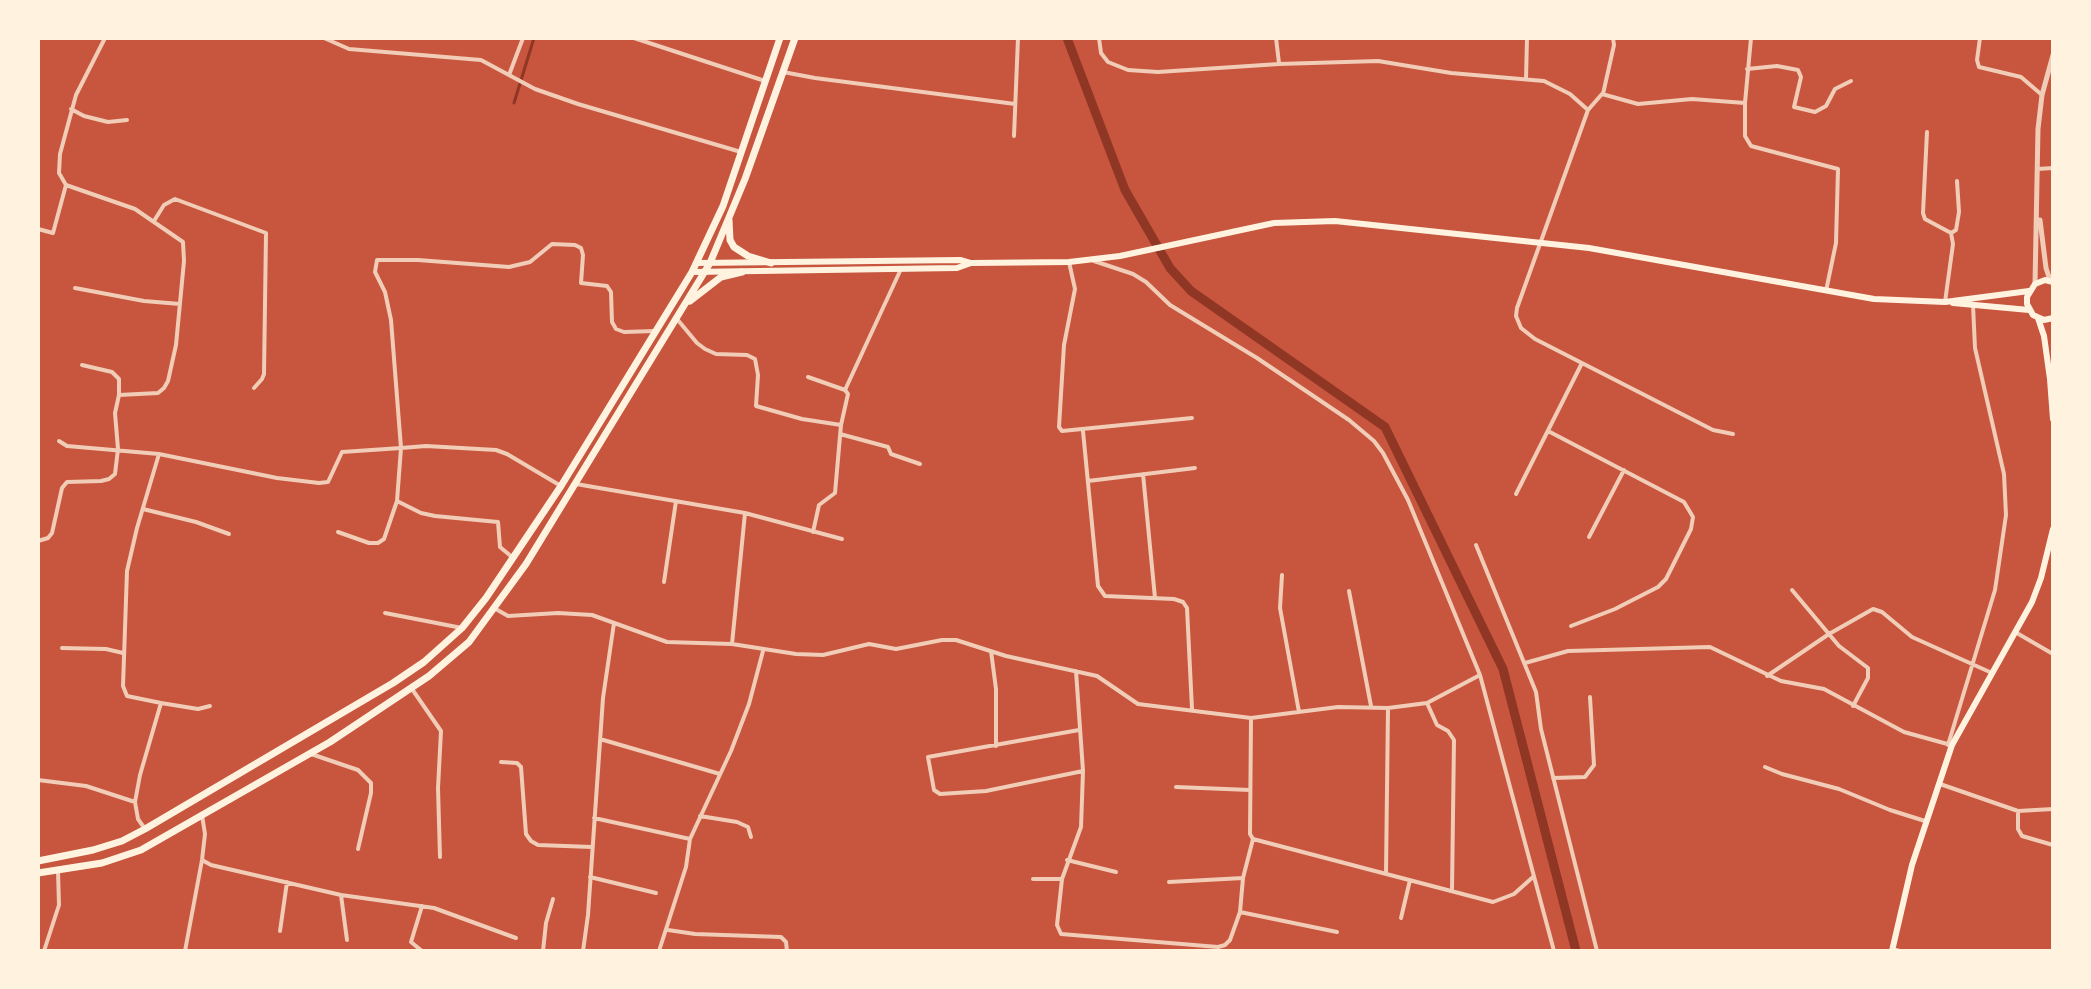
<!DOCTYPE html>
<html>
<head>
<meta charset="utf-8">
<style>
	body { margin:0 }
	#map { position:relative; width:2091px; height:989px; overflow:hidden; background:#c8553d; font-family:Rubik,sans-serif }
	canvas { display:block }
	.frame { position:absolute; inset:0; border:40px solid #fff3e0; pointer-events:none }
</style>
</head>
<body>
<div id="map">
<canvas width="2091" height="989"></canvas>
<div class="frame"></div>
</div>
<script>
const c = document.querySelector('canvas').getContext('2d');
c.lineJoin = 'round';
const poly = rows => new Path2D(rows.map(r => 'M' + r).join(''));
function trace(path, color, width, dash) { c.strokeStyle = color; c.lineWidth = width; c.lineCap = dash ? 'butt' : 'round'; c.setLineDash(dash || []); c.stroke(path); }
trace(poly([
	[514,103,534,38]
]), '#8f3625', 3);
trace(poly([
	[1067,38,1125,190,1170,268,1191,291,1385,427,1503,669,1576,951]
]), '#8f3625', 9);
trace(poly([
	[324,38,349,49,481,60,535,89,578,104,741,152],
	[634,38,765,81],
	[1099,38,1101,53,1108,62,1128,70,1158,72,1279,64,1378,61,1451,73,1544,81,1570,94,1588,110],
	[1276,38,1279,63],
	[1980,38,1977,60,1979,67,2021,77,2042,95],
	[1747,69,1777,66,1798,70,1801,77,1794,107,1815,112,1826,106,1835,89,1851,81],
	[783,72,815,78,1015,104],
	[509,75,523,38],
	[1526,79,1527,38],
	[1603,94,1614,45,1613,38],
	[1745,103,1751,38],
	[71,109,84,116,108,122,127,120],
	[1927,132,1923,213,1925,219,1951,233],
	[1014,136,1018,38],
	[2037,169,2053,168],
	[154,221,164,205,175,199,266,233,264,374,262,379,254,388],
	[38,229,53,233,66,185],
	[1094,261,1133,274,1146,282,1170,305,1257,358,1349,420,1374,441,1383,453,1408,500,1480,675,1554,951],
	[1069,262,1075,289,1064,345,1059,427,1062,431,1192,418],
	[75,288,144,301,180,304],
	[1945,302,1953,244,1951,233,1956,230,1959,212,1957,181],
	[677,319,697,343,705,349,716,354,747,355,755,359,758,375,756,406,802,419,841,425,848,394,845,390,808,377],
	[82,365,112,372,119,379,119,395],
	[845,390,901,269],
	[1083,431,1098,586,1105,596,1174,599,1183,602,1187,608,1192,709],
	[1548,431,1684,502,1693,517,1691,529,1666,579,1658,587,1615,609,1571,626],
	[840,434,888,447,891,454,920,464],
	[1733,434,1713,430,1535,339,1521,328,1516,316,1517,308,1588,110,1602,94,1638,104,1692,99,1745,103,1745,136,1751,146,1838,169,1836,243,1826,291],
	[59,441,67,446,159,454,137,528,127,571,123,686,127,696,161,703,140,775,135,802],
	[159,454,277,478,319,483,328,482,342,452,401,448,397,501,384,539,378,543,369,543,338,532],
	[1143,474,1155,598],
	[1088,481,1195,468],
	[576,484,745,513,842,539],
	[561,486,507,454,496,450,426,446,401,448,391,320,385,292,375,272,377,260,418,260,509,267,530,262,552,244,575,245,581,248,583,255,581,283,607,286,611,292,612,322,616,329,624,332,655,331],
	[1516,494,1582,363],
	[397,501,421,513,435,516,498,522,500,547,512,557],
	[143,509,196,522,229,534],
	[813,532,819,505,835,493,841,425],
	[1589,537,1624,470],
	[38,541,48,538,52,533,62,488,67,482,101,481,109,479,115,474,118,449,115,413,119,395,158,393,164,388,168,381,176,345,184,261,183,242,135,209,66,185,59,173,60,154,76,95,105,38],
	[1476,545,1536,692,1541,729,1597,951],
	[1282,575,1280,608,1299,712],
	[664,582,676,501],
	[1792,590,1839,646,1868,668,1868,678,1853,706],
	[1349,591,1371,706],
	[494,608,508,616,558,613,592,615,667,642,732,644,796,654,823,655,869,644,896,649,942,640,956,640,1006,656,1097,676,1138,704,1251,718,1338,707,1388,708,1427,703,1480,675],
	[385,613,462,628],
	[2015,632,2053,654],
	[732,644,745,513],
	[62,648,106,649,123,653],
	[991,651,996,689,996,746],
	[1525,663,1568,651,1710,647,1781,681,1824,689,1904,732,1951,745],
	[1076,671,1083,771,1081,827,1062,879,1057,925,1061,934,1218,947,1225,945,1230,940,1240,912,1243,878,1253,839],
	[1767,676,1829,634,1873,609,1882,612,1912,637,1992,673],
	[412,689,441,731,438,788,440,857],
	[161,703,198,709,210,706],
	[1427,703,1437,725,1448,731,1454,740,1452,890],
	[1251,719,1250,834,1253,839,1493,902,1514,894,1533,877],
	[1079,730,928,757,934,790,940,794,986,791,1083,771],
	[600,739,720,774],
	[1948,745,1995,590,2006,515,2004,474,1975,348,1973,305],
	[311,754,358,770,371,783,371,793,358,849],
	[501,762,517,763,521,767,526,834,531,841,538,845,592,847],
	[1765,767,1782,774,1839,789,1890,810,1925,821],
	[1553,778,1585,777,1594,765,1590,697],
	[38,780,86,786,135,802,138,819,145,829],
	[1940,784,2018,811,2053,809],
	[1176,787,1250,790],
	[2018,811,2018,829,2022,836,2053,845],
	[700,816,737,822,748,827,751,837],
	[594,818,690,839],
	[202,860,211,865,341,895,434,908,516,938],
	[1067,860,1116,872],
	[1386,873,1388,708],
	[590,877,656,893],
	[1033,879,1062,879],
	[1169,882,1243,878],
	[341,895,347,940],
	[1240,912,1337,932],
	[1401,918,1410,880],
	[668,930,695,934,781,937,786,942,787,951],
	[280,931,287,882],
	[1892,949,1900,951],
	[44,951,59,905,58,871],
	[185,951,202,860,205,834,202,815],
	[422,951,411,942,422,906],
	[543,951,546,923,553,899],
	[583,951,588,915,603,698,614,623],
	[659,951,686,867,690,839,731,751,749,704,763,651]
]), '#f1ccb7', 4);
trace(poly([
	[2040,220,2046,268,2050,280],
	[2035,284,2038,129,2042,95,2053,55]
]), '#f1ccb7', 5);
trace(poly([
	[697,263,961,260,971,263,1069,262,1120,256,1274,223,1335,221,1589,248,1874,299,1945,302,2029,291],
	[692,272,957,268,971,263],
	[2053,282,2045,280,2035,284,2027,297,2027,304,2033,315,2044,320,2053,318],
	[1953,303,2029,310],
	[2038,318,2044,336,2050,379,2053,419],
	[1892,951,1912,865,1952,745,2032,602,2041,578,2053,529]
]), '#fff3e0', 6);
trace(poly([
	[729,220,730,240,734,247,748,256,771,263],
	[690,301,721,277,742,272],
	[38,861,93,850,122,841,145,829,393,683,424,662,462,628,486,598,561,486,692,272,723,206,780,38],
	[38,873,102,863,141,850,330,742,429,676,469,642,526,564,710,263,745,179,795,38]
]), '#fff3e0', 7);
</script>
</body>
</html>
